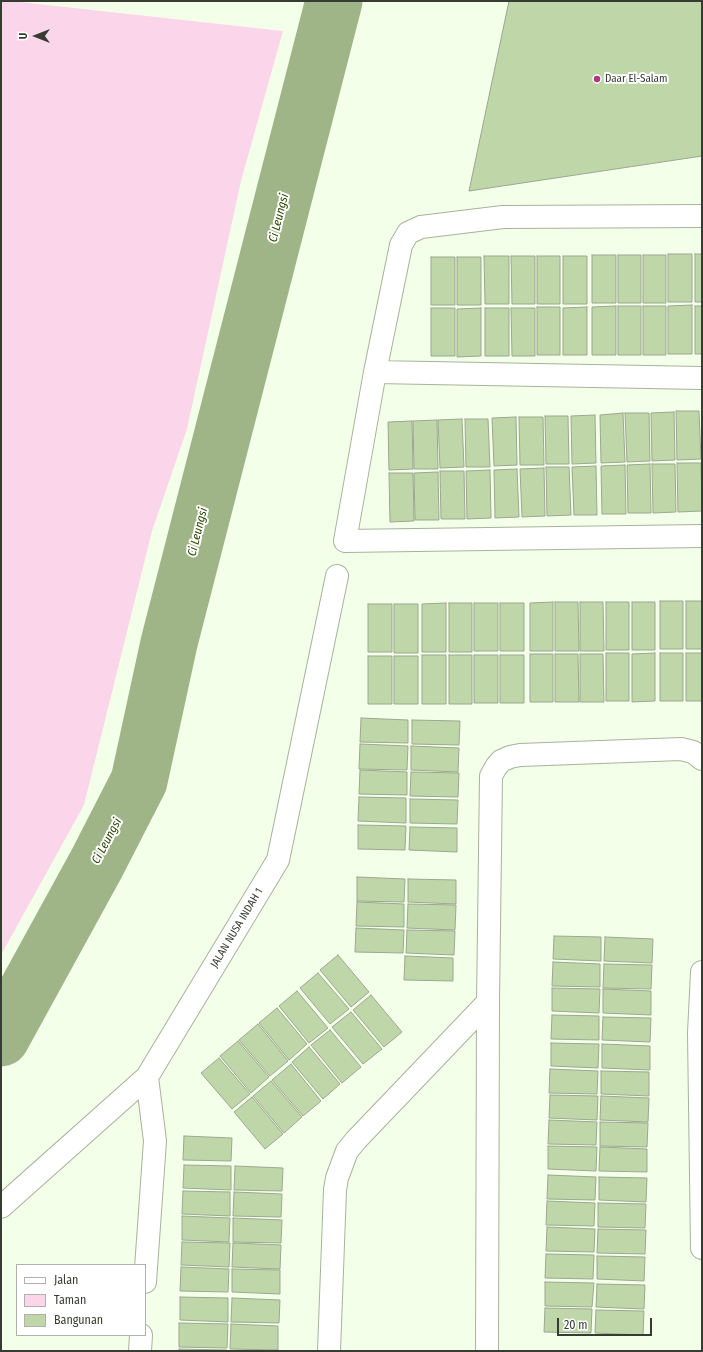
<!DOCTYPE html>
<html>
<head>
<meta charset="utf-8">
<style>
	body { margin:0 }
	#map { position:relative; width:703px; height:1352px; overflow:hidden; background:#f4ffea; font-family:"Fira Sans Condensed",sans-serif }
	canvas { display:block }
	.frame { position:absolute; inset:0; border:2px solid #373c32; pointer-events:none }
	.legend { position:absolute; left:16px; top:1264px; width:130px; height:72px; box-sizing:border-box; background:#fff; border:1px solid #afb1ad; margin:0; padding:5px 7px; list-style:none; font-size:12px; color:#373c32 }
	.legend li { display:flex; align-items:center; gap:8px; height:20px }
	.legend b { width:20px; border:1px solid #afb1ad }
	.north { position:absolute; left:16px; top:16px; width:40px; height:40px; -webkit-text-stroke:3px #fff; paint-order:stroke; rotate:270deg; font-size:11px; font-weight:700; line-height:16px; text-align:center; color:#373c32 }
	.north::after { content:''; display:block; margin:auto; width:14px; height:18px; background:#373c32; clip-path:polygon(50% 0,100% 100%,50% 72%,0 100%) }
	.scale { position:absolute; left:557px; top:1318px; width:95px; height:18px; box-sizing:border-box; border:2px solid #373c32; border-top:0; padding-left:5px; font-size:12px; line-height:14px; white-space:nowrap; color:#373c32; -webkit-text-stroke:3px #fff; paint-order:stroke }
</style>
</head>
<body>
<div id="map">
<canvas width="703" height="1352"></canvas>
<div class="frame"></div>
<ul class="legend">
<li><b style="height:5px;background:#fff"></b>Jalan</li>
<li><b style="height:11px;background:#fbd6ea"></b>Taman</li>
<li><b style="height:11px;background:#bfd7a8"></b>Bangunan</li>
</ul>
<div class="north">U</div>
<div class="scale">20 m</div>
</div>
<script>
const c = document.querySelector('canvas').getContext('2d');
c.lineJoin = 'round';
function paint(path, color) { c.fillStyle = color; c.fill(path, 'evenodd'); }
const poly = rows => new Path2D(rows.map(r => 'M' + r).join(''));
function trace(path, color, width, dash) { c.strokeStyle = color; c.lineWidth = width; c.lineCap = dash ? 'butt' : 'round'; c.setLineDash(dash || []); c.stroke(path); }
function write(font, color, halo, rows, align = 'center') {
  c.font = font + ' "Fira Sans Condensed",sans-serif'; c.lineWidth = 4; c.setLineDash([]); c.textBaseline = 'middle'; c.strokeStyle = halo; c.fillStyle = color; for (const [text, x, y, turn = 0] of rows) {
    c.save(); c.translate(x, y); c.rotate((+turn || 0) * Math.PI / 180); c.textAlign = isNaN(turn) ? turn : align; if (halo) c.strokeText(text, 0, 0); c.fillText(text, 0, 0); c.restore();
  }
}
paint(poly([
	[1,1,11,1,283,31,241,181,187,429,152,531,84,805,1,955]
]), '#fbd6ea');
trace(poly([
	[1,1038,97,863,139,781,169,643,334,1]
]), '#9fb588', 57);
const building = poly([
	[509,1,702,1,702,156,469,191,509,1],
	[668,254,692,254,692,302,668,302,668,254],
	[695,254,702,254,702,302,695,302,695,254],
	[592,255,616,255,616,303,592,303,592,255],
	[618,255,641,255,641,303,618,303,618,255],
	[643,255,666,255,666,303,643,303,643,255],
	[484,256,509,256,509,304,485,304,484,256],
	[511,256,535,256,535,304,512,304,511,256],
	[537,256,560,256,560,304,537,304,537,256],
	[563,256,587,256,587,304,563,304,563,256],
	[431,257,455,257,455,305,431,305,431,257],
	[457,257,481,257,481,305,457,305,457,257],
	[692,305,692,354,668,354,668,306,692,305],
	[616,306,616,355,592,355,592,307,616,306],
	[618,306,641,306,641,355,618,355,618,306],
	[643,306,666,306,666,355,643,355,643,306],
	[695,306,702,306,702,354,695,354,695,306],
	[537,307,560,307,560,355,537,355,537,307],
	[587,307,587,355,563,355,563,308,587,307],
	[431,308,455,308,455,356,431,356,431,308],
	[481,308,481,356,457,357,457,309,481,308],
	[485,308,509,308,509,356,485,356,485,308],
	[511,308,535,308,535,356,512,356,511,308],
	[676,411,699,411,701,459,677,460,676,411],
	[674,412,675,460,652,461,651,413,674,412],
	[623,413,625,462,601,463,600,415,623,413],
	[625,413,649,413,650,461,627,462,625,413],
	[595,415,596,463,572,464,571,416,595,415],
	[545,416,568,416,569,464,546,464,545,416],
	[516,417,517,465,494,466,492,418,516,417],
	[519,417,543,417,544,465,520,465,519,417],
	[462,419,464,467,440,468,438,420,462,419],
	[465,419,488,419,490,467,466,467,465,419],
	[437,420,438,469,414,469,413,421,437,420],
	[412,421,413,469,389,470,388,422,412,421],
	[677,463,701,463,702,511,678,512,677,463],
	[650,464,651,513,628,513,627,465,650,464],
	[652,464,675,464,676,512,653,513,652,464],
	[625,465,626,514,602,514,601,466,625,465],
	[596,466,597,515,574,515,572,467,596,466],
	[546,467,569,467,571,515,547,516,546,467],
	[544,468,545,516,522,517,520,469,544,468],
	[517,469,519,517,495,518,494,470,517,469],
	[490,470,491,518,467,519,466,471,490,470],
	[440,471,464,471,465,519,441,519,440,471],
	[438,472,439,520,415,520,414,473,438,472],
	[389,473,413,473,414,521,390,522,389,473],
	[660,601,683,601,683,649,660,649,660,601],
	[686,601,702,601,702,649,686,649,686,601],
	[553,602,553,651,530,651,530,603,553,602],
	[555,602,578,602,579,651,555,651,555,602],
	[580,602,603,602,604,651,580,651,580,602],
	[606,602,629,602,629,650,606,650,606,602],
	[632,602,655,602,655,650,632,650,632,602],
	[446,603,446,652,422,652,422,604,446,603],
	[449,603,472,603,472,652,449,652,449,603],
	[474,603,498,603,498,651,474,651,474,603],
	[500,603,524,603,524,651,500,651,500,603],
	[368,604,392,604,392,652,368,652,368,604],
	[394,604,418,604,418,653,394,653,394,604],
	[606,653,629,653,629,701,606,701,606,653],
	[655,653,655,701,632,702,632,654,655,653],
	[660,653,683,653,683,701,660,701,660,653],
	[686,653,702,653,702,701,686,701,686,653],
	[530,654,553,654,553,702,530,702,530,654],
	[555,654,578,654,579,702,555,702,555,654],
	[580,654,603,654,604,702,580,702,580,654],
	[422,655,446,655,446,704,422,704,422,655],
	[449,655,472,655,472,704,449,704,449,655],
	[474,655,498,655,498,703,474,703,474,655],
	[500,655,524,655,524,703,500,703,500,655],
	[368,656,392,656,392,704,368,704,368,656],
	[394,656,418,656,418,704,394,704,394,656],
	[361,718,408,720,408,743,360,742,361,718],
	[412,720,460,721,459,745,412,744,412,720],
	[360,744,408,746,407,770,359,769,360,744],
	[411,746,459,748,458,772,411,770,411,746],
	[360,770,407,772,407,795,359,794,360,770],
	[411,772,459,773,458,797,410,796,411,772],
	[359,797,406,798,406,823,358,821,359,797],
	[410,799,458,800,457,824,410,823,410,799],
	[358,825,406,826,405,850,358,849,358,825],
	[410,827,457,828,457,852,409,850,410,827],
	[357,877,405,879,404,902,357,901,357,877],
	[408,879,456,880,456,904,408,902,408,879],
	[357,902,404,904,404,927,356,926,357,902],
	[408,904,456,905,455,930,407,928,408,904],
	[356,928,404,930,403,953,355,952,356,928],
	[407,930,455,931,454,955,406,953,407,930],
	[554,936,601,937,601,961,553,959,554,936],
	[605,937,653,939,652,963,604,961,605,937],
	[338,955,369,992,351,1007,320,970,338,955],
	[405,956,453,958,453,981,404,980,405,956],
	[553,962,600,964,600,987,552,986,553,962],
	[604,964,652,965,651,989,603,988,604,964],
	[318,973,349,1009,330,1024,300,988,318,973],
	[552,988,600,989,599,1013,552,1011,552,988],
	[603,989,651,991,651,1015,603,1013,603,989],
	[297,991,328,1028,309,1043,279,1006,297,991],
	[371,995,402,1032,384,1047,353,1010,371,995],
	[277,1008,307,1044,289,1060,259,1023,277,1008],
	[351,1012,382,1049,363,1064,332,1027,351,1012],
	[552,1015,599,1016,599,1040,551,1039,552,1015],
	[603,1017,651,1018,650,1042,602,1040,603,1017],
	[258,1024,288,1061,270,1076,239,1040,258,1024],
	[330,1030,361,1067,342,1083,311,1045,330,1030],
	[238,1041,269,1077,251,1093,220,1056,238,1041],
	[551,1043,599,1044,598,1068,551,1066,551,1043],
	[602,1044,650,1046,650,1070,602,1068,602,1044],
	[309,1047,340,1084,323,1099,292,1062,309,1047],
	[219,1058,250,1094,232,1109,201,1073,219,1058],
	[291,1064,321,1101,303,1116,272,1080,291,1064],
	[550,1069,598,1071,597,1094,549,1093,550,1069],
	[601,1071,649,1072,649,1096,601,1094,601,1071],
	[271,1081,302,1117,284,1133,253,1096,271,1081],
	[550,1095,598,1096,597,1120,549,1118,550,1095],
	[601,1096,649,1098,648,1122,600,1120,601,1096],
	[252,1097,283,1134,265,1149,234,1112,252,1097],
	[549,1120,597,1122,596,1145,548,1144,549,1120],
	[600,1122,648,1123,647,1147,600,1146,600,1122],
	[184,1136,232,1138,231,1161,183,1160,184,1136],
	[548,1146,597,1147,596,1171,548,1169,548,1146],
	[600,1147,647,1149,647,1172,599,1171,600,1147],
	[184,1165,231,1166,231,1190,183,1188,184,1165],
	[235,1166,283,1168,282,1191,234,1190,235,1166],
	[548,1175,596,1177,595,1200,547,1199,548,1175],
	[599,1177,647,1178,646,1202,599,1200,599,1177],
	[183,1191,230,1192,230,1216,182,1214,183,1191],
	[234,1192,282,1194,281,1217,233,1216,234,1192],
	[547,1201,595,1203,594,1226,546,1225,547,1201],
	[598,1203,646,1204,645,1228,598,1227,598,1203],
	[182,1216,230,1218,229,1242,182,1240,182,1216],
	[233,1218,282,1220,281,1243,233,1242,233,1218],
	[547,1227,595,1229,594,1252,546,1251,547,1227],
	[598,1229,646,1230,645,1254,597,1253,598,1229],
	[182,1242,230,1243,229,1267,181,1265,182,1242],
	[233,1243,281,1245,280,1269,232,1267,233,1243],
	[546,1254,594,1255,593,1279,545,1278,546,1254],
	[597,1256,645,1257,644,1281,597,1279,597,1256],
	[181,1267,229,1269,228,1292,180,1291,181,1267],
	[232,1269,280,1270,280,1294,232,1292,232,1269],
	[545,1282,594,1283,592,1307,545,1306,545,1282],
	[597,1284,645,1285,644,1309,596,1307,597,1284],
	[180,1297,228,1298,228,1322,180,1320,180,1297],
	[232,1298,280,1300,279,1323,231,1322,232,1298],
	[545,1308,592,1309,591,1333,544,1332,545,1308],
	[596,1310,644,1311,643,1335,595,1333,596,1310],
	[179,1323,228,1324,227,1348,179,1347,179,1323],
	[231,1324,278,1326,278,1350,230,1349,231,1324],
	[179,1349,227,1350,227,1351,179,1351,179,1349]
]);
paint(building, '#bfd7a8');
trace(building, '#9ba78f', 1);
const minor = poly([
	[702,216,503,217,421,227,408,233,401,245,375,372,345,541,702,536],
	[375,372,702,378],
	[702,972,699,1033,702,1248],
	[1,1207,147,1077,278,860,337,576],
	[145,1282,155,1141,147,1077],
	[140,1351,141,1335],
	[329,1351,335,1190,337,1178,347,1151,356,1140,488,1002],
	[487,1351,488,1002,491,776,496,767,501,761,510,757,520,755,681,749,693,752,702,759]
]);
trace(minor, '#a6b39a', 24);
trace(minor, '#fff', 22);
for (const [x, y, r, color] of [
	[597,79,4,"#b13587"]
]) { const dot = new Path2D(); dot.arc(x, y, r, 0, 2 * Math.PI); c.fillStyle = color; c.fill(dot); trace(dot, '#fff', 1.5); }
write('11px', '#373c32', '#fff', [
	["Daar El-Salam",605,79]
], 'left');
write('11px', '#373c32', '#fff', [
	["JALAN NUSA INDAH 1",237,928,-59]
]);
write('italic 12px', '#2d4700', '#fff', [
	["Ci Leungsi",279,218,-76],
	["Ci Leungsi",198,532,-76],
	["Ci Leungsi",107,841,-62]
]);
</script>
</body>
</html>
